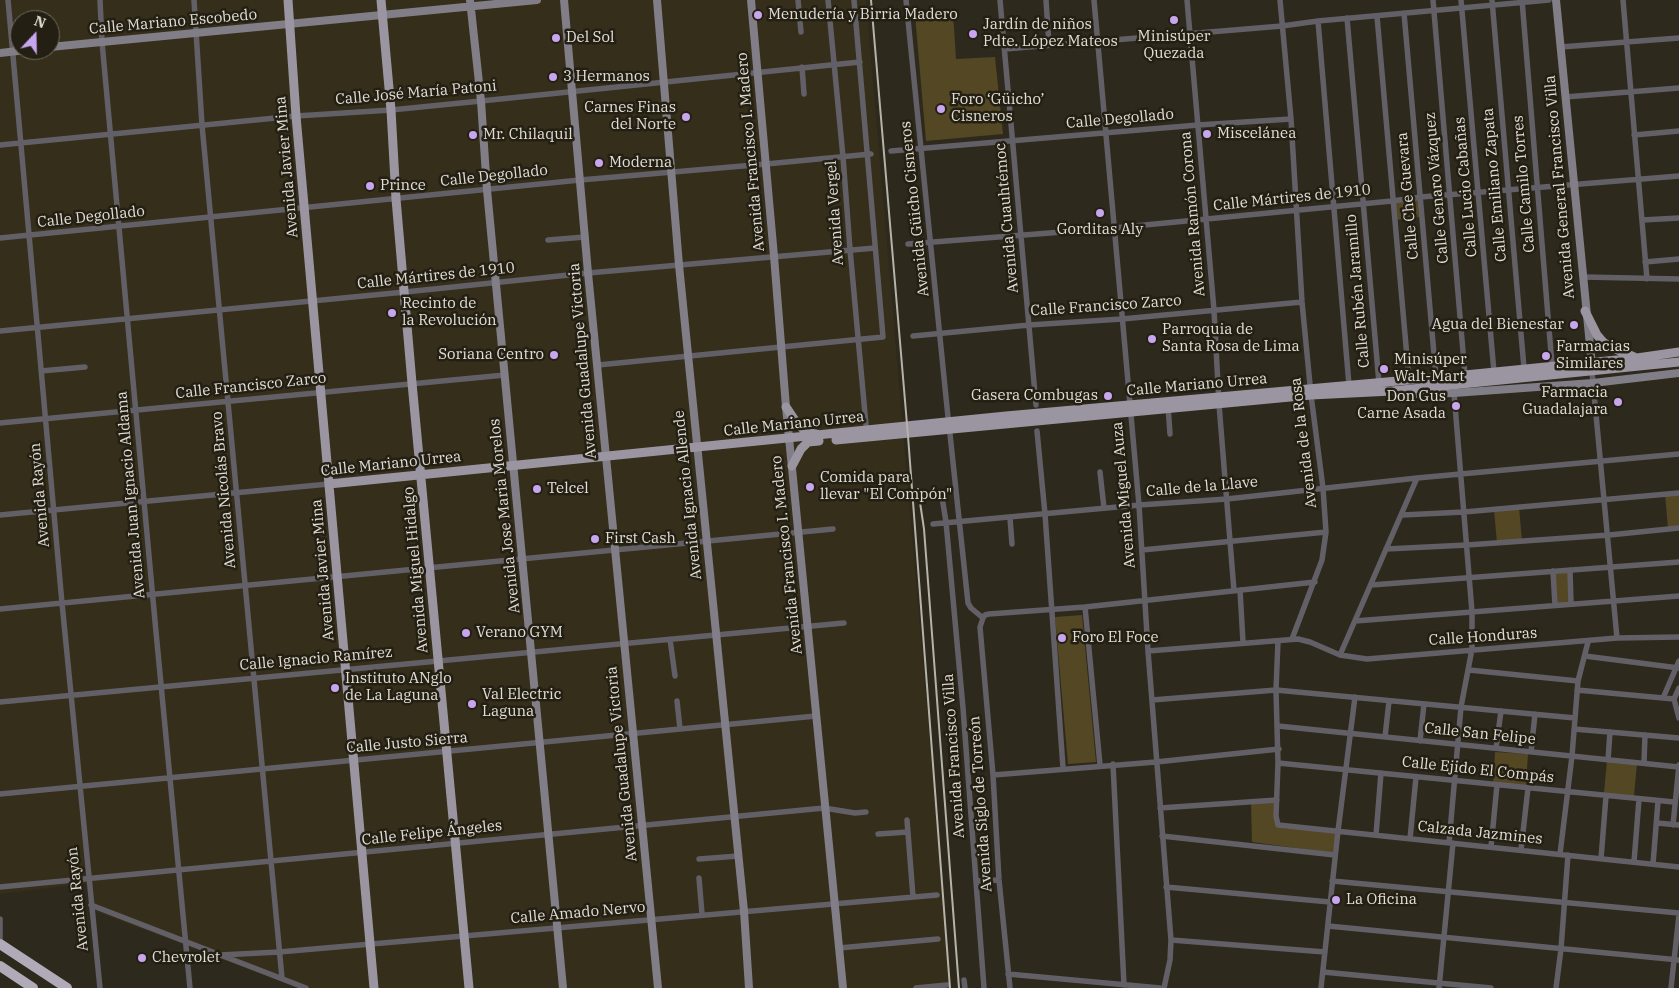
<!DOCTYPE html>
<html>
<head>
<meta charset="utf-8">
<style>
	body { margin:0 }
	#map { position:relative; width:1679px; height:988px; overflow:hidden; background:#2e291d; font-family:"IBM Plex Serif",serif }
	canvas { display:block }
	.north { position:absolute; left:10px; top:10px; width:50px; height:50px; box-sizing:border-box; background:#241f13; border:1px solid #706b61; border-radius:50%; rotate:21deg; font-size:14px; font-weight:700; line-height:20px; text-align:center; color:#e1ded6 }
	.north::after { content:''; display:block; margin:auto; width:18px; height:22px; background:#c7a6ef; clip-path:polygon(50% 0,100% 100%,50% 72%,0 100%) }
</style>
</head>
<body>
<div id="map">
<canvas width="1679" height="988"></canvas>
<div class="north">N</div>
</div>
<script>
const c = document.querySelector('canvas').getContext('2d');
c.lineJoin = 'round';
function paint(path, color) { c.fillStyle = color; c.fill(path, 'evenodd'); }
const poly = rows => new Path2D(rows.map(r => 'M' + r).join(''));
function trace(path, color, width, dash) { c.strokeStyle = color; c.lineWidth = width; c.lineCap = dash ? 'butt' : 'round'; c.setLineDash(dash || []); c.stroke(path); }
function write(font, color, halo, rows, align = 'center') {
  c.font = font + ' "IBM Plex Serif",serif'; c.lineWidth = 5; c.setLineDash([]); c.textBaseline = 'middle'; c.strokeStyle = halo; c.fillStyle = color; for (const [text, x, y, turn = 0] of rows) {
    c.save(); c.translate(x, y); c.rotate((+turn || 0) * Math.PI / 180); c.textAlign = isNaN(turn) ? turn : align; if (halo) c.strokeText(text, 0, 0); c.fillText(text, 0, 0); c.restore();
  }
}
paint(poly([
	[0,0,866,0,951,988,298,988,94,911,91,883,0,894],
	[20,20,50,20,50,50,20,50]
]), '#352e1b');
paint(poly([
	[953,12,956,59,995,57,1003,134,926,141,915,15],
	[1419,199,1420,217,1395,220,1393,202],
	[1679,493,1679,528,1668,529,1665,494],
	[1519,507,1522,541,1497,543,1494,510],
	[1570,570,1571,604,1555,605,1553,571],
	[1082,615,1096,762,1068,764,1055,617],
	[1495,752,1528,754,1526,785,1493,783],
	[1607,760,1637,763,1634,796,1604,793],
	[1276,801,1274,815,1282,828,1336,833,1333,853,1252,842,1251,803]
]), '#544723');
trace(poly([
	[8,0,62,603,100,988],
	[100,0,102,42,156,632,190,988],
	[194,0,202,125,282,978],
	[798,0,801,32],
	[828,0,843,157,850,249,866,425],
	[906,0,948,417],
	[1000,0,1036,405],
	[1046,0,1049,45],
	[1094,0,1139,505,1148,651,1171,940,1170,960,1164,988],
	[1187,0,1214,310,1219,404,1234,591],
	[1280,0,1291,119,1302,302,1311,395,1323,488,1326,532,1322,560,1292,639],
	[1433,0,1465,375],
	[1461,0,1494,372],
	[1492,0,1524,368],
	[1522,0,1552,365],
	[1623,0,1647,279],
	[1404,13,1436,377],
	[1377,16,1409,380],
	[1347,18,1379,383],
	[1318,21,1349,385],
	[1561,47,1679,38],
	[1005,49,1282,26,1318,21,1549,0],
	[802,67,804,94],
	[1565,97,1679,88],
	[1634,135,1679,131],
	[0,145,296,116,391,110,481,101,860,62],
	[891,151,1198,125,1291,119],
	[1642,220,1679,218],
	[0,238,580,180,766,164,871,154],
	[548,240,585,237],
	[908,244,1114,228,1392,201,1421,197,1679,176],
	[1645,262,1679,259],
	[1583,277,1679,279],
	[0,331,405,292,588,273,875,248],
	[913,336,1029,325,1122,319,1302,302],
	[598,365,883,337,854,0],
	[41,371,85,367],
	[1592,372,1617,638],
	[1168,406,1170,434],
	[0,423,505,375],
	[1037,431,1045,514,1063,768],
	[950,434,968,603,971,608,983,618],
	[1100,472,1104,508],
	[942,497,946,522,963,708,984,988],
	[0,515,329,484],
	[1402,515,1464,512,1679,493],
	[1010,518,1012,544],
	[933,524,1139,505,1227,499,1417,478,1679,454],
	[1386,549,1467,545,1609,535,1679,528],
	[1142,550,1326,532],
	[1570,570,1571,604],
	[1553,571,1555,605],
	[1371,585,1679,562],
	[1240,590,1243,642],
	[1085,607,1100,765],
	[0,609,833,529],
	[983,618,980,627,993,775,999,880,1010,988],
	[983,618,985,615,989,614,1085,607,1315,582],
	[1355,621,1679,596],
	[670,639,675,676],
	[1278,641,1276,690,1278,763,1276,816,1278,825,1679,867],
	[1148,651,1298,639,1310,642,1340,655,1367,659,1617,638,1679,637],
	[1340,655,1417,478],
	[1585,656,1679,668],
	[1469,670,1578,681],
	[1577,690,1674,699],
	[1663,698,1679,661],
	[1674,699,1679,718],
	[1674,699,1679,688],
	[1152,700,1276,690,1575,718],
	[677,701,680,729],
	[0,702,844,623],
	[1278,726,1679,767],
	[1574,729,1679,738],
	[1385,737,1389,701],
	[1420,741,1424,704],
	[1496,748,1501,711],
	[1531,752,1535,714],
	[1608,760,1610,732],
	[1278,763,1674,802],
	[1644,763,1645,735],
	[1113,764,1124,985],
	[993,775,1156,762,1279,749],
	[0,794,816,716],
	[1160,808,1277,800],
	[907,820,913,897],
	[1657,823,1679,825],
	[1673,825,1679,765],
	[878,834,908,832],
	[1376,835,1381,773],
	[1162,836,1335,855],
	[1410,839,1416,777],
	[1449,843,1461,707,1472,649,1472,612,1454,393],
	[1491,847,1497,785],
	[1521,850,1528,788],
	[1560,854,1572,756,1578,681,1588,642],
	[699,859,738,856],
	[1601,859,1606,796],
	[1634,862,1639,799],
	[1653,864,1658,801],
	[699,878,702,914],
	[976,881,999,880],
	[1332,881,1679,913],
	[0,887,824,808,855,813,866,812],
	[1166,887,1330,902],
	[91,905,306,988],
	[0,919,0,944],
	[1328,926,1679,960],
	[1171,940,1325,952],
	[839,948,938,939],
	[220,955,279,952,937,895],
	[1323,972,1491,988],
	[1008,974,1160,988],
	[964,980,965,988],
	[916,988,947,985],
	[1321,988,1338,831,1355,697],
	[1439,988,1453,843],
	[1556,988,1561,949,1568,855],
	[1671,988,1679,915]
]), '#626066', 5.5);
trace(poly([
	[470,0,481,101,487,190,563,988],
	[564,0,588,273,658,988],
	[657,0,679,265,744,911,749,988],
	[751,0,774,256,786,407,843,988],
	[1556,0,1592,366],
	[50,47,537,0],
	[0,53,26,50],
	[1400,392,1415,394,1454,393,1593,383,1679,373]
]), '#827e88', 8);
trace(poly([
	[288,0,296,116,374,988],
	[381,0,391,110,396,199,412,383,469,988],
	[1585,311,1597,335,1603,342,1611,347,1634,357],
	[786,407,796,422,802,428,809,433,816,434],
	[836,440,1311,395,1392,391,1679,362],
	[792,466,801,449,808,442,819,441],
	[329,484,1006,416,1465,375,1637,358,1679,352]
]), '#9b95a2', 9);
trace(poly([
	[0,944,67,988],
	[0,966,33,988]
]), '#b1abb9', 10);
trace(poly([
	[871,0,908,436,950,988],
	[918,489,924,529,959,988]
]), '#b6b3aa', 2);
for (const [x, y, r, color] of [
	[758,15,5,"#c7a6ef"],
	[1174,20,5,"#c7a6ef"],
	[973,34,5,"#c7a6ef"],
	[556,38,5,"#c7a6ef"],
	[553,77,5,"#c7a6ef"],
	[941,109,5,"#c7a6ef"],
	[686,117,5,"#c7a6ef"],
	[1207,134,5,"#c7a6ef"],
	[473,135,5,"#c7a6ef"],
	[599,163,5,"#c7a6ef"],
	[370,186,5,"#c7a6ef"],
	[1100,213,5,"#c7a6ef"],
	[392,313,5,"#c7a6ef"],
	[1574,325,5,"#c7a6ef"],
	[1152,339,5,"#c7a6ef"],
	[554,355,5,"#c7a6ef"],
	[1546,356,5,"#c7a6ef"],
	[1384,369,5,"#c7a6ef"],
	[1108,396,5,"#c7a6ef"],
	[1618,402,5,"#c7a6ef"],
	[1456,406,5,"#c7a6ef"],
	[810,487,5,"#c7a6ef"],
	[537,489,5,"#c7a6ef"],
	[595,539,5,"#c7a6ef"],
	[466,633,5,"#c7a6ef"],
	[1062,638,5,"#c7a6ef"],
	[335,688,5,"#c7a6ef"],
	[472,704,5,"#c7a6ef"],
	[1336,900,5,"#c7a6ef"],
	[142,958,5,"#c7a6ef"]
]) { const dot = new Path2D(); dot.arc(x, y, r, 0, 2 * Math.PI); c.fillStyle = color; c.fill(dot); trace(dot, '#241f13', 2); }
write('15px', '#e1ded6', '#241f13', [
	["Menudería y Birria Madero",768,15],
	["Jardín de niños",983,25],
	["Pdte. López Mateos",983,42],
	["Minisúper",1174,37,"center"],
	["Quezada",1174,54,"center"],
	["Del Sol",566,38],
	["3 Hermanos",563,77],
	["Foro ‘Güicho’",951,100],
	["Cisneros",951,117],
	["Carnes Finas",676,108,"right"],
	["del Norte",676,125,"right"],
	["Miscelánea",1217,134],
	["Mr. Chilaquil",483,135],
	["Moderna",609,163],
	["Prince",380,186],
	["Gorditas Aly",1100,230,"center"],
	["Recinto de",402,304],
	["la Revolución",402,321],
	["Agua del Bienestar",1564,325,"right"],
	["Parroquia de",1162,330],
	["Santa Rosa de Lima",1162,347],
	["Farmacias",1556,347],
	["Similares",1556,364],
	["Soriana Centro",544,355,"right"],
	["Minisúper",1394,360],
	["Walt-Mart",1394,377],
	["Farmacia",1608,393,"right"],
	["Guadalajara",1608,410,"right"],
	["Gasera Combugas",1098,396,"right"],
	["Don Gus",1446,397,"right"],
	["Carne Asada",1446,414,"right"],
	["Comida para",820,478],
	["llevar \"El Compón\"",820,495],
	["Telcel",547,489],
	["First Cash",605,539],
	["Verano GYM",476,633],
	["Foro El Foce",1072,638],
	["Instituto ANglo",345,679],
	["de La Laguna",345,696],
	["Val Electric",482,695],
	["Laguna",482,712],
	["La Oficina",1346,900],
	["Chevrolet",152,958]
], 'left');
write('15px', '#e1ded6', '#241f13', [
	["Calle Mariano Escobedo",173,22,-5],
	["Calle José María Patoni",416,93,-5],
	["Calle Degollado",1120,119,-5],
	["Avenida Francisco I. Madero",751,152,-95],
	["Avenida Javier Mina",287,167,-95],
	["Calle Degollado",494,176,-6],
	["Calle Camilo Torres",1524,184,-95],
	["Calle Emiliano Zapata",1495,185,-95],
	["Calle Lucio Cabañas",1466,187,-95],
	["Avenida General Francisco Villa",1560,187,-95],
	["Calle Genaro Vázquez",1437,188,-95],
	["Calle Che Guevara",1408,196,-95],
	["Calle Mártires de 1910",1292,198,-6],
	["Avenida Güicho Cisneros",915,209,-96],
	["Avenida Vergel",835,213,-94],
	["Avenida Ramón Corona",1193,214,-95],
	["Calle Degollado",91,217,-6],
	["Avenida Cuauhtémoc",1007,218,-95],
	["Calle Mártires de 1910",436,276,-6],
	["Calle Rubén Jaramillo",1358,291,-95],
	["Calle Francisco Zarco",1106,306,-4],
	["Avenida Guadalupe Victoria",583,361,-95],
	["Calle Mariano Urrea",1197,385,-5],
	["Calle Francisco Zarco",251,386,-6],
	["Calle Mariano Urrea",794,424,-6],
	["Avenida de la Rosa",1304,443,-97],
	["Calle Mariano Urrea",391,464,-6],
	["Calle de la Llave",1202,487,-5],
	["Avenida Nicolás Bravo",224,490,-95],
	["Avenida Rayón",40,495,-95],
	["Avenida Juan Ignacio Aldama",131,495,-95],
	["Avenida Ignacio Allende",688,495,-96],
	["Avenida Miguel Auza",1124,495,-95],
	["Avenida Jose Maria Morelos",505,516,-96],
	["Avenida Francisco I. Madero",787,555,-96],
	["Avenida Javier Mina",323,570,-95],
	["Avenida Miguel Hidalgo",416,570,-95],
	["Calle Honduras",1483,637,-4],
	["Calle Ignacio Ramírez",316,659,-5],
	["Calle San Felipe",1480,734,6],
	["Calle Justo Sierra",407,743,-5],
	["Avenida Francisco Villa",954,756,-94],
	["Avenida Guadalupe Victoria",622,764,-96],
	["Calle Ejido El Compás",1478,770,6],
	["Avenida Siglo de Torreón",981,804,-94],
	["Calle Felipe Ángeles",432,833,-6],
	["Calzada Jazmines",1480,833,6],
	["Avenida Rayón",78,899,-96],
	["Calle Amado Nervo",578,913,-5]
]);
</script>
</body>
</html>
